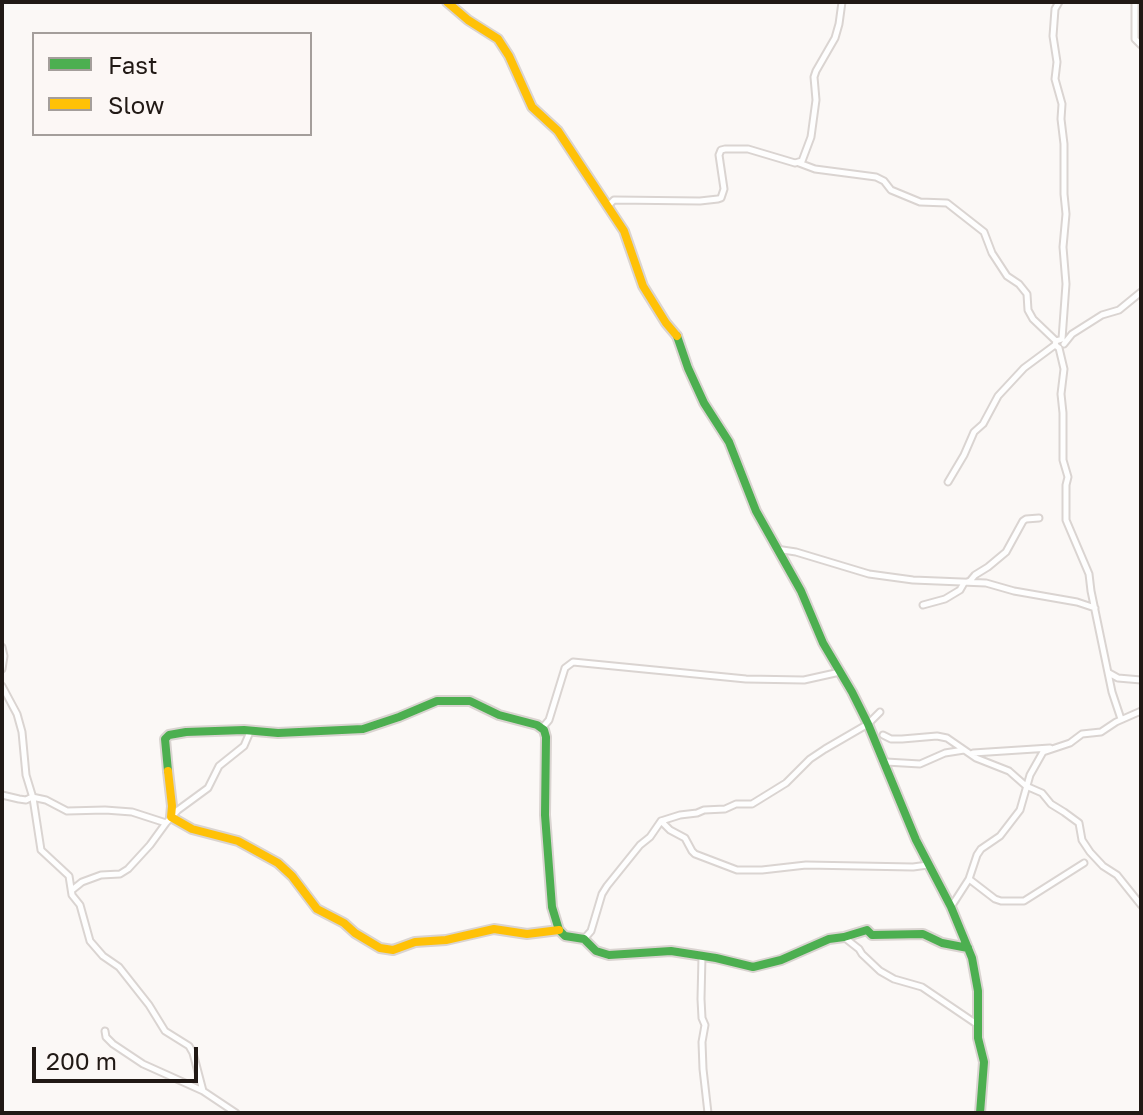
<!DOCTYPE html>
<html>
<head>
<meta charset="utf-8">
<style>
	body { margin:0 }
	#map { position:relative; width:1143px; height:1115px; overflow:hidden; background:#fbf8f6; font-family:"Golos Text",sans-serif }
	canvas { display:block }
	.frame { position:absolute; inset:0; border:4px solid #211915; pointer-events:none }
	.legend { position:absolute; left:32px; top:32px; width:280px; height:104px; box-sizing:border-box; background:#fcf7f5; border:2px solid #a49e9b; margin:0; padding:10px 14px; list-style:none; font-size:24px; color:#211915 }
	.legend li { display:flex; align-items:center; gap:16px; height:40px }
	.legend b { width:40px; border:2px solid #a49e9b }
	.scale { position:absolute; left:32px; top:1047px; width:166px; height:36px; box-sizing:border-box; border:4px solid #211915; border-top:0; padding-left:10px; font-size:24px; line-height:28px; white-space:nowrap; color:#211915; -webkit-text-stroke:6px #fcf7f5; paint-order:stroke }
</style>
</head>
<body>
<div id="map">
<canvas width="1143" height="1115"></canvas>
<div class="frame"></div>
<ul class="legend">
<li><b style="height:10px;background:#4caf50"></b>Fast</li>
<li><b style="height:10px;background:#ffc107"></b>Slow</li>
</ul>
<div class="scale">200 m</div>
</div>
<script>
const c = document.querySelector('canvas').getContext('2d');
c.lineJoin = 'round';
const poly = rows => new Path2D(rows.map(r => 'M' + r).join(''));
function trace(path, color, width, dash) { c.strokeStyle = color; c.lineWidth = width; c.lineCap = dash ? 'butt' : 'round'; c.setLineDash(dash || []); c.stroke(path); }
const street = poly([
	[1135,2,1135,39,1141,45],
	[799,163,815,169,876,177,884,181,891,190,920,202,947,203,984,232,992,253,1007,276,1019,284,1027,294,1028,310,1033,319,1056,341,1055,345,1059,348,1064,369,1061,394,1063,413,1063,460,1068,477,1066,485,1066,520,1089,574,1091,591,1112,692,1121,719],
	[607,207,614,200,700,201,718,199,721,198,724,189,719,155,721,150,725,149,748,149,795,163,802,161,811,137,816,100,814,77,816,71,835,38,839,24,842,2],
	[1056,341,1062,339,1066,284,1063,247,1066,214,1064,194,1064,144,1061,119,1062,104,1055,79,1057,62,1053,36,1055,9,1059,2],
	[1064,344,1072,334,1102,315,1119,310,1141,292],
	[948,482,964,455,974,432,983,424,998,396,1024,368,1055,345],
	[776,549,796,552,869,574,913,580,986,583,1014,591,1077,602,1095,608],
	[923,605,945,599,960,590,964,583,970,581,975,575,988,567,1006,552,1023,521,1026,519,1039,518],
	[2,647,4,656,2,669],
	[1109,673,1118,678,1141,680],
	[2,686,17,714,22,732,26,775,33,798,41,850,69,876,72,895,80,905,90,941,103,956,119,967,149,1005,165,1031,189,1046,193,1053,203,1091,236,1113],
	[543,727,549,720,565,668,573,662,746,679,804,680,840,672],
	[883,735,891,739,902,739,937,736,947,738,976,758,1009,771,1026,786,1042,793,1051,804,1064,812,1079,823,1082,840,1090,852,1103,866,1117,875,1141,905],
	[973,753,1050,748],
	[886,762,920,764,945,753,964,750],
	[2,795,19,799,26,800,32,797,46,800,67,811,105,810,132,812,166,823,178,810,208,788,219,766,244,746,250,732],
	[661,821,670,830,685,838,692,851,695,854,737,870,762,870,806,865,913,867,928,865],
	[969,879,995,899,1001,901,1024,901,1084,863],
	[72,890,82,882,101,875,120,874,128,869,150,845,166,823],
	[951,907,969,879,977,855,981,849,1000,836,1020,810,1030,775,1043,752,1070,743,1082,734,1101,732,1116,722,1141,711],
	[845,938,859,949,862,954,880,971,894,979,922,987,978,1025],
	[584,939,591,931,602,894,607,886,640,845,650,837,661,821,680,815,697,813,704,810,725,809,736,804,752,804,786,783,810,759,825,749,868,724,880,712],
	[702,956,701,999,702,1018,705,1025,702,1042,703,1069,708,1113],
	[105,1031,106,1037,113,1044,143,1064,203,1091]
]);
const fast = poly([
	[677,336,688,368,704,403,729,442,756,511,801,591,823,643,852,692,868,724,916,840,951,907,972,958,978,991,978,1038,984,1062,980,1113],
	[168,771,165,739,169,735,186,732,244,730,278,733,363,729,399,717,437,701,470,701,499,715,537,725,544,730,546,737,545,815,552,907,559,930,565,936,584,939,596,951,609,955,671,951,716,958,753,967,781,960,829,939,844,937,867,930,872,935,923,934,942,943,968,948]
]);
const slow = poly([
	[447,2,468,20,498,39,509,56,532,107,558,131,624,231,643,286,666,323,677,336],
	[168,771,172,806,171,817,192,829,238,841,278,863,292,876,317,909,344,923,355,933,380,948,393,950,415,942,446,940,494,929,527,934,559,930]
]);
trace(street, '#dad4d1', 9);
trace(fast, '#dad4d1', 12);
trace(slow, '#dad4d1', 12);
trace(street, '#fefefe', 5);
trace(fast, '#4caf50', 8);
trace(slow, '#ffc107', 8);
</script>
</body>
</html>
